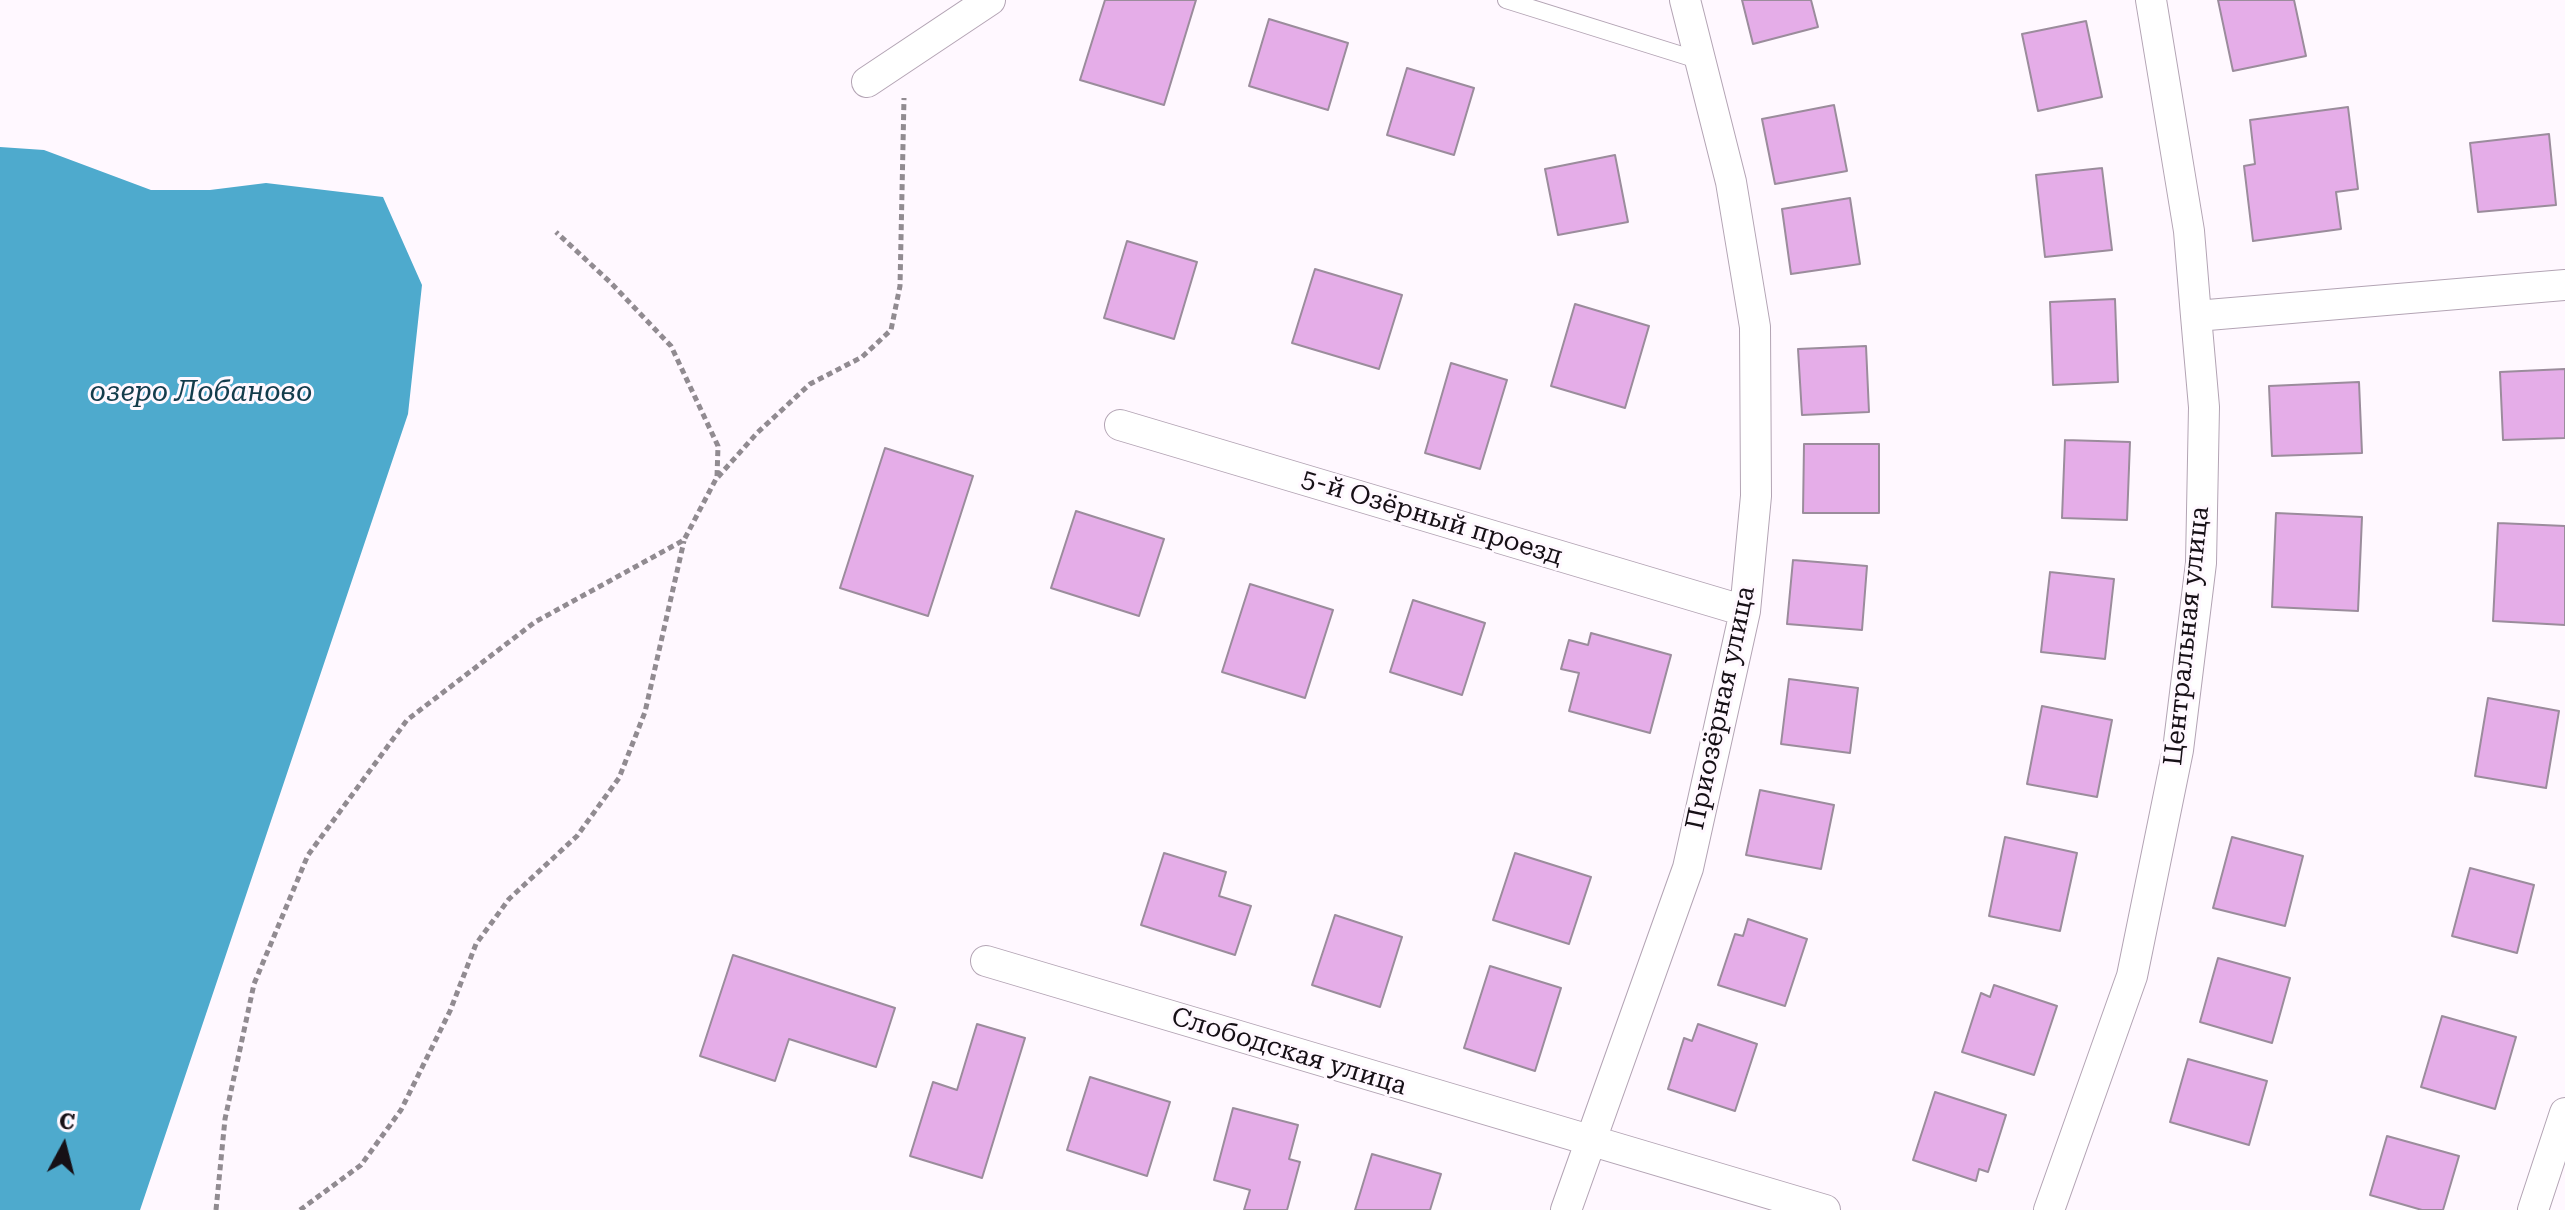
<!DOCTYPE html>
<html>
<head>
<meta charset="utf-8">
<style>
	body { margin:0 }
	#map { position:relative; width:2565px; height:1210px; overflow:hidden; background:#fff8ff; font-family:"Roboto Serif",serif }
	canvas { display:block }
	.north { position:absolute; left:24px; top:1106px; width:80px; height:80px; -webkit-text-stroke:6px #fff8ff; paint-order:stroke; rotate:7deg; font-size:22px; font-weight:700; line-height:32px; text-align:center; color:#161016 }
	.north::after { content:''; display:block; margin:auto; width:28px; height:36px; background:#161016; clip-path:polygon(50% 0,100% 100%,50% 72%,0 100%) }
</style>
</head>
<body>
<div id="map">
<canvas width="2565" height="1210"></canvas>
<div class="north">С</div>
</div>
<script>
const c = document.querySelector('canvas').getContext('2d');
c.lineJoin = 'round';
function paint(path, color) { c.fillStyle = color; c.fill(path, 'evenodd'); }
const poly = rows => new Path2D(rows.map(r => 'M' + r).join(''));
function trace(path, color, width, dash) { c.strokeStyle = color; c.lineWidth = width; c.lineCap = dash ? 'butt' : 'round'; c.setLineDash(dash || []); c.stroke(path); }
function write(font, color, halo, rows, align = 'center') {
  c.font = font + ' "Roboto Serif",serif'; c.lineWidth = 6; c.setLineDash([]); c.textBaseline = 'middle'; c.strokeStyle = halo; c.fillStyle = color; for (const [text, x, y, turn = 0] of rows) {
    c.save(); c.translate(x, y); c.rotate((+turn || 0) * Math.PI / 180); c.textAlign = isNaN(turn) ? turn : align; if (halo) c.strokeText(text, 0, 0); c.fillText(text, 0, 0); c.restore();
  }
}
paint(poly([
	[0,147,44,150,151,190,210,190,266,183,383,197,422,285,408,414,140,1210,0,1210]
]), '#4eaacd');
const building = poly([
	[1105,0,1196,0,1164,105,1080,80,1105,0],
	[1742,0,1811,0,1818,27,1753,44,1742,0],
	[2218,0,2294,0,2306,56,2233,71,2218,0],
	[1269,19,1348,43,1328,110,1249,86,1269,19],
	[2086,21,2102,97,2038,111,2022,34,2086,21],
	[1407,68,1474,88,1454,155,1387,135,1407,68],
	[1834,105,1847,171,1775,184,1762,119,1834,105],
	[2348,107,2358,189,2336,192,2341,229,2253,241,2244,166,2255,164,2250,120,2348,107],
	[2549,134,2556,205,2478,212,2470,143,2549,134],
	[1615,155,1628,222,1558,235,1545,169,1615,155],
	[2102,168,2112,250,2045,257,2036,175,2102,168],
	[1850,198,1860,264,1791,274,1782,209,1850,198],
	[1127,241,1197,262,1174,339,1104,318,1127,241],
	[1315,269,1402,295,1379,369,1292,343,1315,269],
	[2115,299,2118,382,2053,385,2050,302,2115,299],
	[1575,304,1649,326,1625,408,1551,386,1575,304],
	[1866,346,1869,412,1802,415,1798,349,1866,346],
	[1451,363,1507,380,1480,469,1425,453,1451,363],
	[2565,369,2565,438,2503,440,2500,372,2565,369],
	[2359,382,2362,453,2272,456,2269,386,2359,382],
	[2065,440,2130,442,2127,520,2062,518,2065,440],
	[1804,444,1879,444,1879,513,1803,513,1804,444],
	[885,448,973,476,928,616,840,588,885,448],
	[1076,511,1164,539,1139,616,1051,588,1076,511],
	[2276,513,2362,517,2358,611,2272,607,2276,513],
	[2498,523,2565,526,2565,625,2493,621,2498,523],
	[1793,560,1867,566,1862,630,1787,624,1793,560],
	[2050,572,2114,579,2105,659,2041,652,2050,572],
	[1250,584,1333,610,1305,698,1222,672,1250,584],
	[1413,600,1485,623,1462,695,1390,672,1413,600],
	[1591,633,1671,655,1650,733,1569,711,1579,673,1561,669,1569,640,1588,645,1591,633],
	[1789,679,1858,688,1850,753,1781,744,1789,679],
	[2488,698,2559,711,2546,788,2475,776,2488,698],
	[2042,706,2112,720,2097,797,2027,784,2042,706],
	[1760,790,1834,805,1821,869,1746,855,1760,790],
	[2005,837,2077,853,2060,931,1989,916,2005,837],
	[2232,837,2303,856,2285,926,2213,908,2232,837],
	[1164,853,1226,872,1219,896,1251,906,1235,955,1141,925,1164,853],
	[1515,853,1591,877,1569,944,1493,920,1515,853],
	[2470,868,2534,885,2517,953,2452,936,2470,868],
	[1335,915,1402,937,1380,1007,1312,985,1335,915],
	[1748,919,1807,939,1785,1006,1718,985,1735,934,1743,936,1748,919],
	[733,955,895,1008,876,1067,789,1039,775,1081,700,1056,733,955],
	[2218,958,2290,978,2272,1043,2200,1022,2218,958],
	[1490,966,1561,988,1535,1071,1464,1048,1490,966],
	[1994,985,2057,1006,2034,1075,1962,1052,1981,993,1990,997,1994,985],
	[2442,1016,2516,1037,2495,1109,2421,1087,2442,1016],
	[977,1024,1025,1038,982,1178,910,1156,933,1082,957,1090,977,1024],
	[1698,1024,1757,1044,1735,1111,1668,1089,1684,1038,1692,1041,1698,1024],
	[2188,1059,2267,1081,2249,1145,2170,1122,2188,1059],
	[1090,1077,1170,1102,1147,1176,1067,1150,1090,1077],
	[1935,1092,2006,1115,1988,1172,1979,1169,1976,1181,1913,1160,1935,1092],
	[1233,1108,1298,1125,1289,1159,1300,1162,1287,1210,1244,1210,1250,1190,1214,1180,1233,1108],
	[2387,1136,2459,1156,2443,1210,2422,1210,2370,1195,2387,1136],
	[1372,1154,1441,1174,1430,1210,1355,1210,1372,1154]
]);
paint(building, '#e5ade8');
trace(building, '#9b8c9c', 2);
const lane = poly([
	[1506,0,1701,61]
]);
const street = poly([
	[867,82,990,0],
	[2196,316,2565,285],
	[1120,425,1745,611],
	[986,961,1825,1210],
	[1566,1210,1688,868,1745,611,1756,496,1755,327,1731,182,1685,0],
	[2049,1210,2132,976,2178,750,2201,563,2204,407,2196,316,2189,231,2151,0],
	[2533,1210,2565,1113]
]);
trace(lane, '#b3a4b4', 18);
trace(street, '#b3a4b4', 32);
trace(poly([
	[718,477,757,433,810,384,862,357,891,330,900,286,904,98],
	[216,1210,225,1119,254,984,308,855,407,720,535,622,684,540,717,477,718,446,671,346,610,282,556,232],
	[300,1210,361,1165,401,1110,450,1011,476,944,509,899,577,836,619,778,645,712,684,541]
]), '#918b91', 5, [6, 4]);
trace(lane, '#fff', 16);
trace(street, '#fff', 30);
write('26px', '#161016', '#fff8ff', [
	["5-й Озёрный проезд",1432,518,17],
	["Центральная улица",2187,636,-84],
	["Приозёрная улица",1721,708,-78],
	["Слободская улица",1289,1052,17]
]);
write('italic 28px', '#133c4c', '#fff8ff', [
	["озеро Лобаново",201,393]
]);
</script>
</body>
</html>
